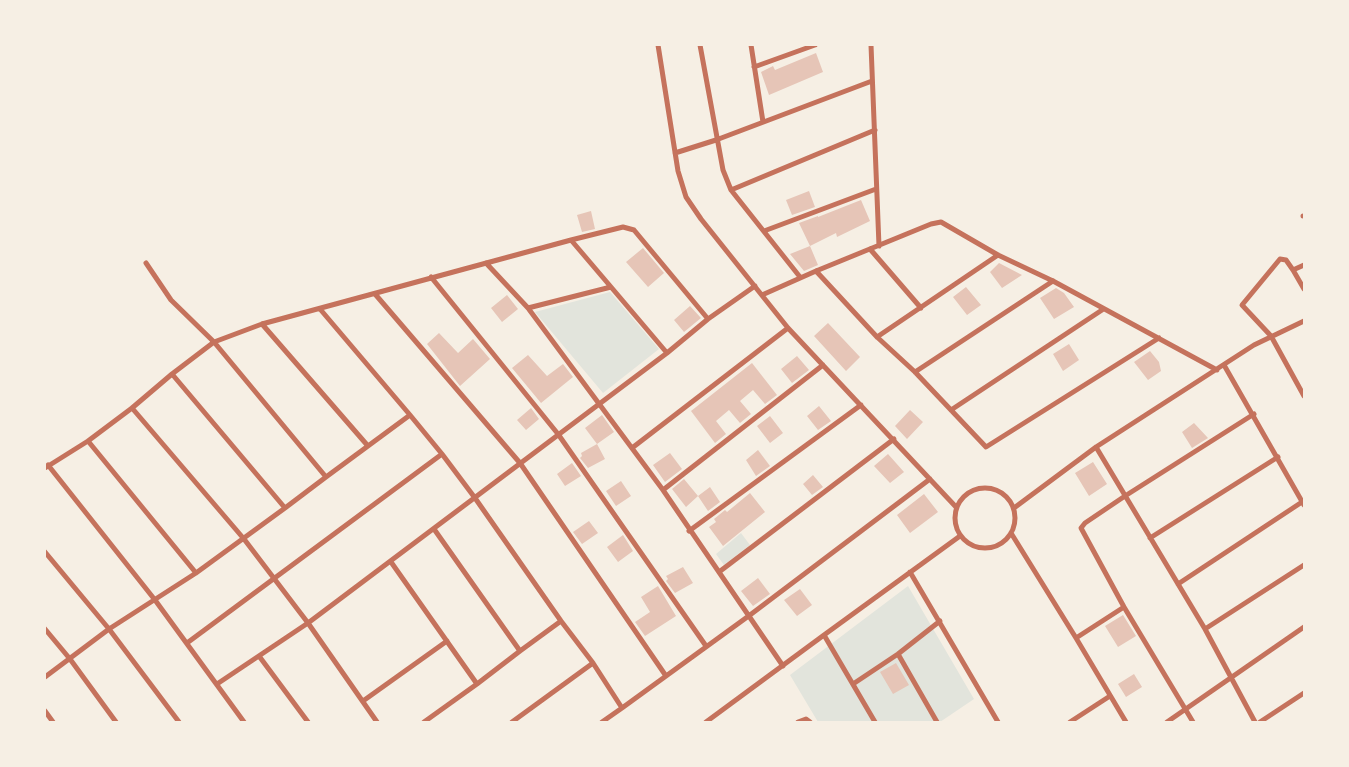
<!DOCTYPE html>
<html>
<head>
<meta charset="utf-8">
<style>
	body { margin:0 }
	#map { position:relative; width:1349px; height:767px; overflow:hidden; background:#f6efe4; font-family:Helvetica,sans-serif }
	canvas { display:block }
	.frame { position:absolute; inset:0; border:46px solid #f6efe4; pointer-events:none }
</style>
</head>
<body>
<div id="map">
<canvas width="1349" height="767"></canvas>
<div class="frame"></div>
</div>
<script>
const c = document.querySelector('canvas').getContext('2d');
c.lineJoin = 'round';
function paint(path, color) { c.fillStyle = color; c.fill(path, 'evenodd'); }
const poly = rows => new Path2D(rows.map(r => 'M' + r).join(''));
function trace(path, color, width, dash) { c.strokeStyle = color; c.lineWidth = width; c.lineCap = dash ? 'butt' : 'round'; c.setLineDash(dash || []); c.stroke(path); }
paint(poly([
	[610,292,659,349,603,393,535,312],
	[741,533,750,545,724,565,716,554],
	[908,586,974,699,940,722,818,722,790,675]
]), '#e2e4dc');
paint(poly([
	[816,53,823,72,769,95,761,72,773,66,775,70],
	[809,191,815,207,792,215,786,200],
	[861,200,870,221,837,237,836,233,810,246,799,223,818,216,818,217],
	[591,211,595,229,582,232,577,215],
	[810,246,818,265,804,271,790,254],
	[643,248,664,273,648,287,626,262],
	[999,263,1022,275,1002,288,990,272],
	[966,287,981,305,967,315,953,297],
	[1056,288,1064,293,1074,307,1054,319,1040,298],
	[507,295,518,309,502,322,491,308],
	[690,306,701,318,684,332,674,320],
	[828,323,860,357,846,371,814,336],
	[439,333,458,353,473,339,490,359,460,386,427,344],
	[1069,344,1079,360,1063,371,1053,354],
	[1150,351,1159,362,1161,371,1148,380,1134,362],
	[528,355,547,376,563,364,573,377,541,403,512,368],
	[797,356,809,370,792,383,781,369],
	[752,363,777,395,765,404,753,390,740,401,751,414,740,423,729,410,716,421,726,434,715,443,691,411],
	[819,406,831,421,818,430,807,416],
	[531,408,539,419,526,430,517,420],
	[910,410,923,422,907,439,895,426],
	[602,415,614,432,597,444,585,428],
	[770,416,783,433,770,443,757,426],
	[1194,423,1208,438,1192,448,1182,432],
	[597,444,605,459,588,468,580,458,582,456,581,453],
	[758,450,770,466,756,476,746,460],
	[670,453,682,469,665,482,653,465],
	[888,454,904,472,890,483,874,466],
	[1093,462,1107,484,1089,496,1075,473],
	[572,463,581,476,565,486,557,474],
	[813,475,823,487,812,495,803,484],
	[684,479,698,496,686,507,672,489],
	[621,481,631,496,616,506,606,491],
	[710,487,720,502,708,511,698,496],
	[750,493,765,512,723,546,709,527,716,522,714,519,725,510,727,512],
	[924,494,938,512,910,533,897,515],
	[589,521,598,533,582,544,573,532],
	[623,535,633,551,618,562,607,547],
	[683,567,693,583,675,593,666,581,668,579,666,576],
	[758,578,770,594,753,606,741,591],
	[658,586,676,616,645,636,635,622,650,612,641,597],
	[800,589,812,605,797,616,784,600],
	[1123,615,1136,636,1118,647,1105,626],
	[896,663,909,685,893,694,880,672],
	[1134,674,1142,687,1126,697,1118,684]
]), '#e6c5b7');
trace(poly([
	[658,45,678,171,686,197,701,219,788,328,956,507],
	[700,45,723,170,731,190,800,277],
	[751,45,763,122],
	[871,45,879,246],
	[754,67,815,45],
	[675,153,716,140,872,81],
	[731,190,875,130],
	[1303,216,1304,216],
	[764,231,876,189],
	[571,240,623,227,634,230,708,319],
	[870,249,921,308],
	[146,263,171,300,214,342,326,477,285,508],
	[486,263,528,308,663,490,783,666],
	[1293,270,1304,265],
	[816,271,877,337,915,372,986,447,1159,338],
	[431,277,558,434,706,646],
	[611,287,667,353],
	[1304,289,1293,270,1286,260,1280,259,1242,305,1271,336,1304,396],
	[375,294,520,463,666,676],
	[762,295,816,271,931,224,941,222,998,255,1053,281,1217,370],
	[320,309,410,415,368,446],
	[262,324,368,446,326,477],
	[877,337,998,255],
	[1224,365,1304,505],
	[915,372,1053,281],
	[132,408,244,539,308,623,377,722],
	[951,410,1102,310],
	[88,441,196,573],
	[1096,447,1205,629,1255,722],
	[632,448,788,328],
	[442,454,475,498,561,621,593,663,622,708,750,615,930,479],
	[48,465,155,600,244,722],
	[45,468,88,441,132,408,172,374,214,342,262,324,571,240,611,287,528,308],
	'955 518a30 30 0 1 1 60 0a30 30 0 1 1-60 0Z',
	[663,490,823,365],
	[1014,508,1096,447,1254,345,1304,321],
	[689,531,861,405],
	[1011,533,1076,638,1126,722],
	[1150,538,1278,457],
	[45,552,109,629,179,722],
	[391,562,477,684,520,651,434,529],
	[719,572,894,439],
	[910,572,998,722],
	[1178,584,1302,502],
	[45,629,70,659,116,722],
	[1205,629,1304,565],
	[1076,638,1124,607],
	[187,643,442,454,410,415],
	[520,651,561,621],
	[898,654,937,722],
	[259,656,308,722],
	[45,677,109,629,196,573,285,508,172,374],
	[217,684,308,623,667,353,708,319,755,286],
	[853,684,898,654,940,621],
	[363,701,447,641],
	[45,711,53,722],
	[424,722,477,684],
	[512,722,593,663],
	[602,722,622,708],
	[706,722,824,635],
	[798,722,806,719,810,722],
	[875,722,824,635,960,536],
	[1070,722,1110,696],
	[1167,722,1304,627],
	[1193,722,1124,607,1081,528,1085,523,1125,496,1254,414],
	[1260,722,1304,693]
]), '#c5725c', 5);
</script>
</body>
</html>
